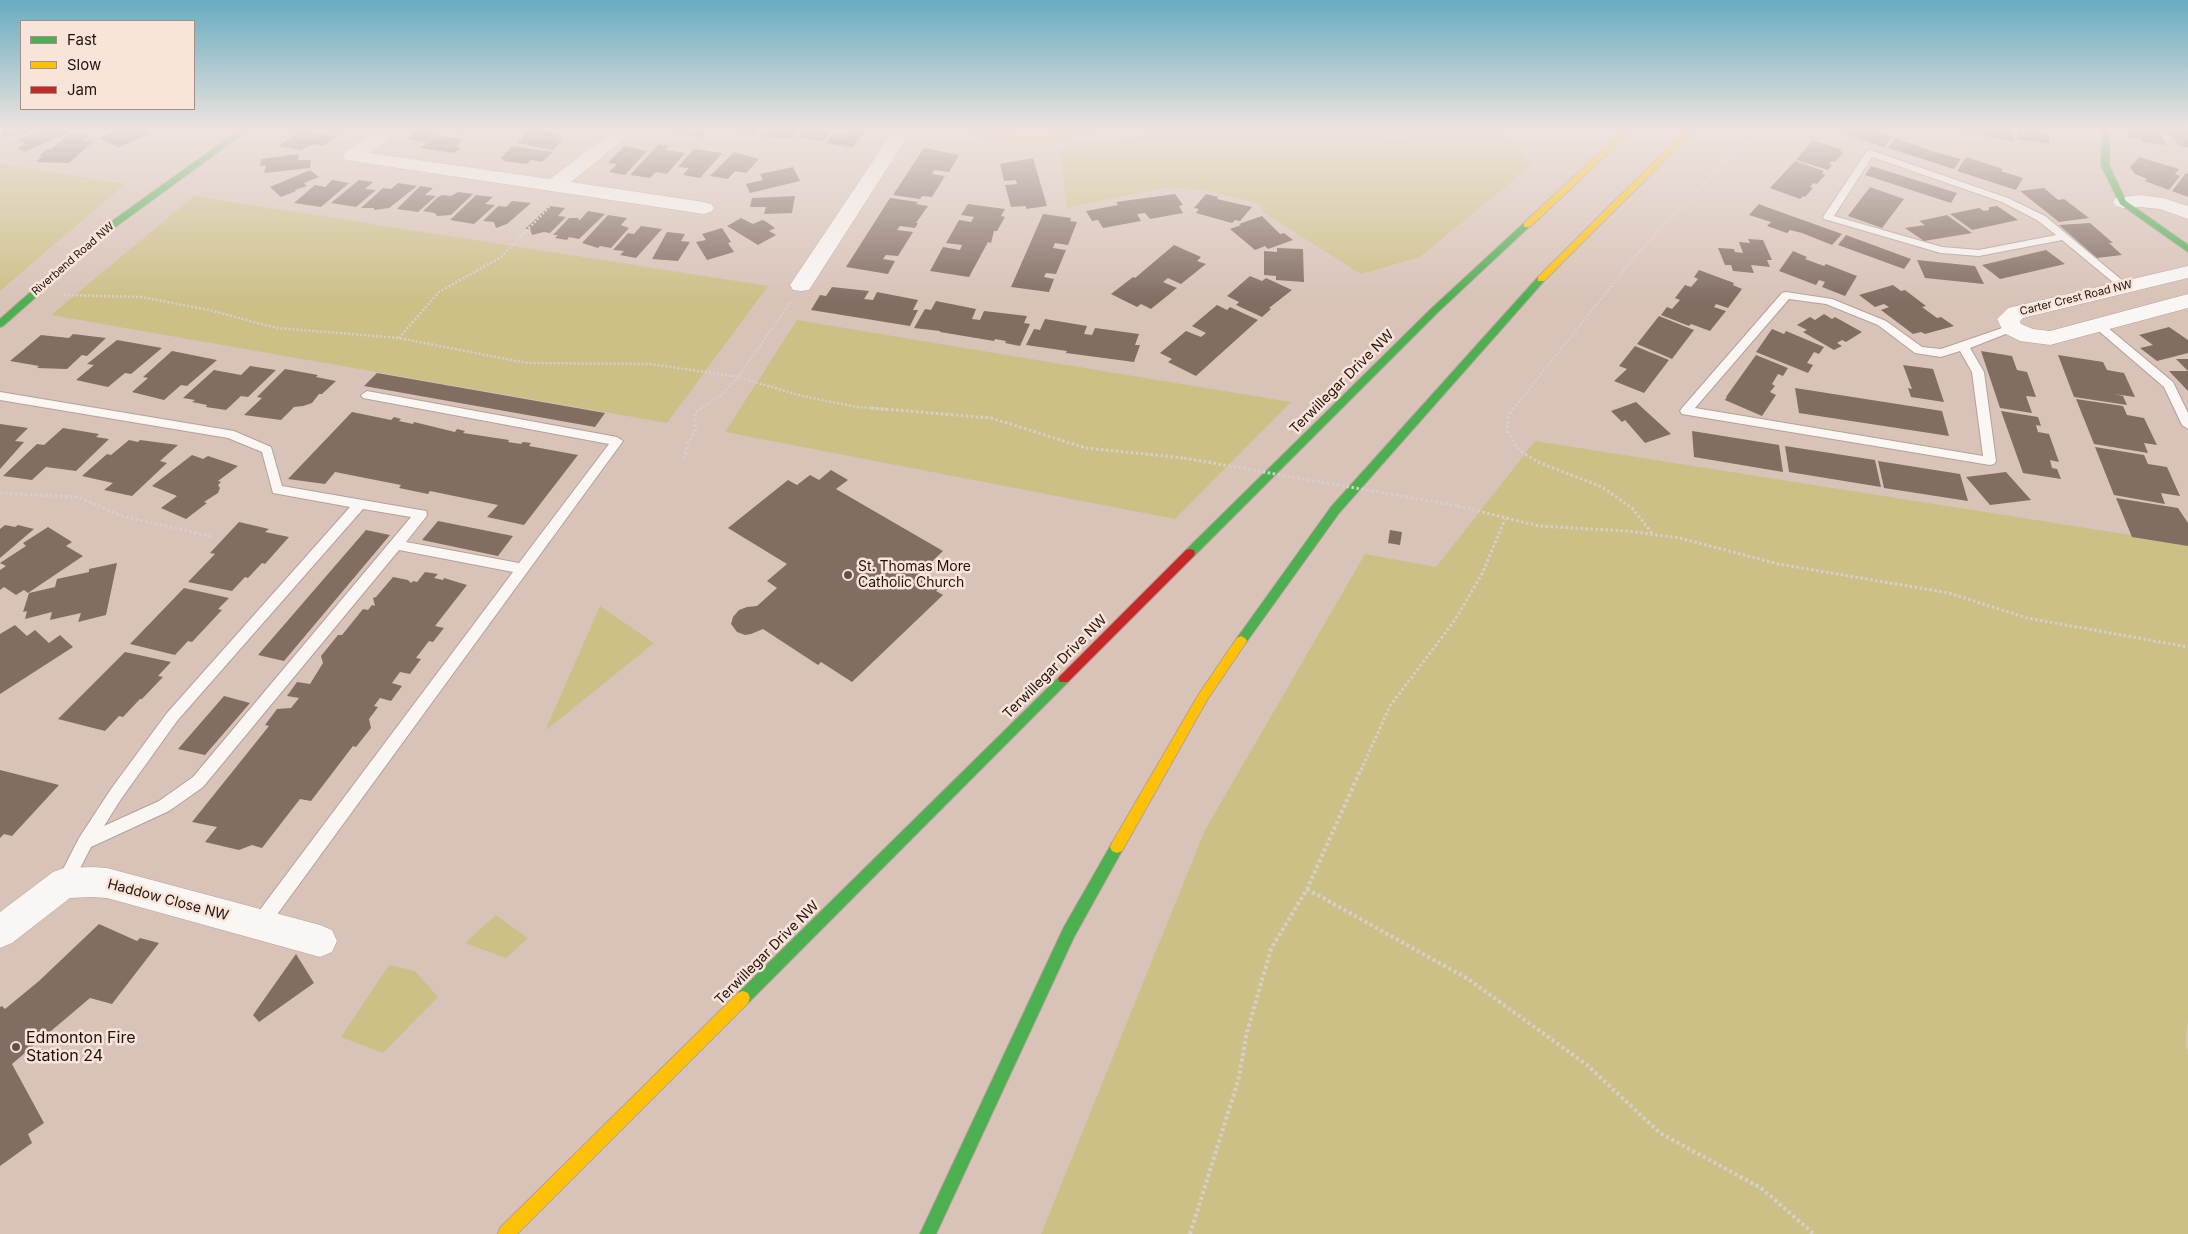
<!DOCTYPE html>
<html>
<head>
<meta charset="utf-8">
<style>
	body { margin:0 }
	#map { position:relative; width:2188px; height:1234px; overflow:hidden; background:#d9c3b8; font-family:Inter,sans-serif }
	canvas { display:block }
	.legend { position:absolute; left:20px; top:20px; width:175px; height:90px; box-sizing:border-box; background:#f9e4d9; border:1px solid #a39087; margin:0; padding:6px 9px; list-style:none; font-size:15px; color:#21130c }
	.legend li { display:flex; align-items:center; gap:10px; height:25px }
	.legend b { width:25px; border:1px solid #a39087 }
</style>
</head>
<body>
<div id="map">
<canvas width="2188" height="1234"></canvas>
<ul class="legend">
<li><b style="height:6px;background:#4caf50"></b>Fast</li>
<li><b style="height:6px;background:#ffc107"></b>Slow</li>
<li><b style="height:6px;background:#c62828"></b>Jam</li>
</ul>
</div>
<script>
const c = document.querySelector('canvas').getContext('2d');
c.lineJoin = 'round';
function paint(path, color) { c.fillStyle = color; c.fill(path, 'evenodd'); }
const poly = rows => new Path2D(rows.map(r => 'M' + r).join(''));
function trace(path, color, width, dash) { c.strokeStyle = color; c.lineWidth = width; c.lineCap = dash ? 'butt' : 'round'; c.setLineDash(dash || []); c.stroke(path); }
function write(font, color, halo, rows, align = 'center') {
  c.font = font + ' Inter,sans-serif'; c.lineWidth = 5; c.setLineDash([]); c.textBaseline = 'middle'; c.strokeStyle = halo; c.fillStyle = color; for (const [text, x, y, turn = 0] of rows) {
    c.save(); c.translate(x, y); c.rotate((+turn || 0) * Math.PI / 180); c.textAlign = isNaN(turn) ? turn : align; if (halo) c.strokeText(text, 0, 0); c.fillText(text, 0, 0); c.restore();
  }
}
paint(poly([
	[1159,128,1500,128,1498,131,1533,164,1420,257,1361,274,1264,213,1259,204,1222,194,1203,190,1167,187,1067,208,1060,151,1118,142],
	[0,164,125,184,0,291],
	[194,196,768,286,667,423,51,315],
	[797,320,1224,391,1291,402,1175,519,725,432],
	[1535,441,2188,544,2188,1021,2185,1044,2188,1051,2188,1234,1041,1234,1205,830,1365,554,1436,567],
	[600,606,654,643,545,731],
	[496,915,528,938,506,958,465,943],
	[389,965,415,971,438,997,383,1053,341,1037]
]), '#ccc087');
paint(poly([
	[2,128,31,128,30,132,2,137],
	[54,128,62,128,69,132,25,152,17,148,26,144,17,140,43,129,48,131],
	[115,128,143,128,140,129,149,134,118,148,100,138,116,131,113,129],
	[325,128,349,128,340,135,325,132,327,130],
	[442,128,468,128,468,129,459,133],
	[676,128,709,128,702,137,672,132],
	[735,128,761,128,756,135,732,132],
	[766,128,799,128,791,139,760,136],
	[805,128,820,128,832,130,823,141,798,138],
	[849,128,866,130,852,148,826,143,834,132,846,134],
	[1864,128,1892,136,1884,147,1830,129],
	[1953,128,1978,128,1974,135],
	[1983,128,2015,128,2014,142,1982,135],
	[2018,128,2038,128,2040,133,2050,135,2049,144,2017,139],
	[2126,128,2158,128,2166,145,2143,142,2142,139,2130,138],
	[2163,128,2183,128,2188,131,2188,147,2181,147],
	[419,129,440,133,437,135,464,140,455,147,461,148,454,153,420,148,427,143,407,139],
	[533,129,559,134,563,135,557,140,563,141,553,150,517,143,524,137,523,134],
	[301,130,336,137,323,146,314,144,300,150,278,146],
	[69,134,89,135,83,141,95,140,69,163,36,162,42,156,39,156,47,149,51,149],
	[1895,138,1931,151,1961,159,1954,169,1888,148],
	[1813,140,1842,150,1840,152,1843,153,1835,162,1832,161,1829,164,1832,165,1828,170,1796,160],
	[659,144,669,146,665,150,685,153,667,174,656,172,650,178,630,175],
	[512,146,553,152,542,162,531,160,527,164,503,161,504,160,500,159],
	[624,146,647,151,625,175,609,172,617,164,608,163],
	[924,148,959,155,949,172,934,170,932,174,945,176,932,197,922,196,920,199,893,195],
	[694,149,722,153,700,178,683,175,689,168,678,167],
	[734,152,759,159,746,173,735,171,728,179,710,176],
	[299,154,298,160,311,160,310,168,264,173,266,165,260,166,261,159],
	[1966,157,2003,169,2001,171,2023,178,2016,190,1957,171],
	[2139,157,2179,169,2175,174,2180,176,2169,190,2145,181,2147,179,2135,174,2130,167],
	[1033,158,1047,206,1026,209,1026,206,1011,207,1005,185,1017,184,1016,180,1004,181,1000,164],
	[1795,161,1824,171,1822,174,1825,175,1817,184,1813,183,1810,187,1813,188,1805,197,1803,196,1800,199,1770,188],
	[1871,166,1957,193,1951,203,1865,175],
	[793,167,800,181,750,193,746,184,763,180,760,174],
	[310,170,319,177,304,183,307,186,295,190,296,191,281,197,270,187],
	[2186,173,2188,174,2188,197,2172,191],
	[332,180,349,183,321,207,294,203,315,185,325,187],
	[359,180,373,182,365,189,376,190,356,207,331,203],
	[398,183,417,186,389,208,374,210,374,208,361,208,383,188,391,189],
	[420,186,433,188,425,195,436,196,418,212,397,209],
	[1870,187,1904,199,1882,228,1848,216],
	[2044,188,2058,200,2064,199,2089,218,2059,222,2020,191],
	[458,192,473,194,451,215,437,216,435,213,423,211,438,197,443,195,451,196],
	[1175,194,1183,205,1179,206,1183,213,1150,219,1145,213,1137,214,1141,221,1103,228,1098,220,1092,221,1086,211,1118,205,1116,202],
	[1206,194,1218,197,1217,199,1252,207,1240,221,1235,220,1232,223,1196,213,1199,209,1194,208],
	[476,195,493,197,485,204,495,205,474,224,450,220],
	[795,196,792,213,764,214,766,207,750,207,752,198],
	[890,198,918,202,916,204,928,206,916,223,918,223,915,228,900,226,897,230,913,232,898,256,886,255,883,259,895,261,888,274,846,267],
	[512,201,531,203,507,224,496,228,494,222,483,221,496,208,499,206,506,207],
	[968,204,1005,209,1001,216,1005,217,997,231,994,231,991,243,988,242,969,277,930,271,943,247,960,250,962,245,946,243,959,220,971,222,974,217,961,215],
	[1759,204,1772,209,1842,234,1832,245,1802,233,1790,230,1787,233,1767,226,1771,222,1749,215],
	[549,206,565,208,558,216,566,217,550,233,544,232,532,235,530,229,525,229],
	[1997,206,2018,220,1972,230,1950,214,1979,208,1984,211,1989,210,1989,207],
	[588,211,605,214,579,239,569,237,567,240,555,238,558,235,553,235,569,218,579,218,578,220,580,220],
	[1043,214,1071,218,1070,221,1077,222,1068,245,1055,243,1053,248,1066,250,1056,274,1046,273,1044,277,1054,279,1049,292,1011,287],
	[608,215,627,218,621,225,629,228,611,248,600,246,598,248,582,243],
	[1947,215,1972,233,1924,241,1905,228,1925,225,1919,221],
	[1262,216,1280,234,1284,233,1293,240,1268,249,1265,246,1255,250,1230,229,1241,225,1239,224],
	[741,218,753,224,762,220,765,221,775,228,769,231,776,235,758,245,727,226],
	[2090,223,2113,243,2109,243,2122,255,2097,258,2059,225],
	[641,226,662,229,636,258,620,255,624,251,613,250,628,233,634,234],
	[722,228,731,242,728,243,734,252,707,260,696,242,706,240,702,234],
	[667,232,685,234,681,241,690,242,678,261,652,259],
	[1846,235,1911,259,1904,269,1838,245],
	[1748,239,1763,240,1772,260,1767,260,1770,267,1751,265,1754,273,1733,271,1731,265,1725,265,1718,248,1734,249,1735,252,1743,253,1739,242,1750,243],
	[1174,245,1201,257,1197,261,1206,264,1181,284,1168,278,1163,282,1177,288,1151,309,1141,304,1137,307,1111,294,1133,277,1135,278],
	[1277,248,1303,249,1304,282,1276,280,1276,276,1264,275,1264,251,1277,252],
	[2046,250,2065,264,2000,279,1982,265],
	[1793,251,1807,257,1805,259,1824,266,1826,264,1857,276,1845,296,1822,287,1825,282,1819,280,1816,285,1779,271],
	[1917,260,1975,266,1984,284,1925,278],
	[1699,270,1734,283,1733,285,1742,289,1728,308,1716,304,1714,307,1726,311,1710,331,1691,324,1689,326,1661,315,1667,307,1672,309,1680,300,1675,298,1685,285,1691,287,1698,279,1694,277],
	[1250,276,1262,281,1266,278,1292,290,1269,308,1271,309,1262,317,1236,305,1239,302,1227,296],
	[1893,285,1901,291,1905,290,1926,306,1922,307,1937,318,1941,317,1954,326,1925,334,1921,332,1913,334,1881,310,1889,307,1884,304,1875,307,1859,295],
	[832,287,869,291,864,299,873,300,877,292,918,300,913,310,918,310,910,326,811,310,820,295,826,296],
	[936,301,976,309,972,319,980,320,984,311,1027,316,1024,323,1030,324,1020,346,1005,343,1006,341,995,339,994,341,940,332,940,331,914,328,925,309,931,310],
	[1217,305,1227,310,1230,307,1258,320,1196,376,1168,362,1172,359,1160,353,1186,331,1201,337,1206,333,1192,326],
	[1824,314,1832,319,1835,317,1862,332,1846,342,1842,340,1837,343,1842,346,1834,350,1803,332,1807,330,1797,325,1810,317,1815,320],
	[1659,316,1694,330,1672,359,1637,344],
	[1045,319,1087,326,1084,334,1092,335,1095,328,1139,334,1135,345,1140,345,1134,362,1066,353,1067,351,1026,345,1034,329,1040,330],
	[2169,327,2188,340,2188,353,2157,361,2140,348,2153,345,2139,335],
	[1772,329,1784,334,1786,331,1824,347,1819,354,1814,352,1807,363,1813,365,1808,373,1756,352],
	[73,334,106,338,87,356,82,355,67,369,37,368,39,366,10,361,41,335,69,338],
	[117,340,162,348,131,374,125,373,108,387,76,380,94,365,87,364],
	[1635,346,1669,360,1644,393,1614,381,1627,369,1619,366],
	[172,351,217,360,187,386,181,385,164,400,132,392,148,378,143,377],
	[1981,351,2012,356,2017,370,2027,372,2036,397,2026,396,2032,413,2000,408],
	[1756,355,1788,368,1783,376,1778,374,1772,384,1775,386,1770,392,1776,395,1762,416,1725,400,1727,397,1726,397],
	[2058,355,2103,362,2107,370,2124,373,2135,397,2114,394,2123,396,2127,405,2074,397],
	[2176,359,2188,359,2188,391,2169,371,2188,371],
	[1903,365,1933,369,1944,402,1911,397,1908,388,1912,389],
	[250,366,276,370,248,397,241,396,226,410,206,407,207,405,192,402,195,400,183,398,214,370,241,375],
	[285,369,318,375,316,377,336,381,322,394,319,394,312,403,303,406,294,407,281,420,244,415,262,398,257,397],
	[377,373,605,413,595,427,364,386],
	[1795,388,1942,411,1949,436,1799,413],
	[2076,399,2123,406,2127,415,2144,418,2157,445,2144,443,2148,453,2094,444],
	[1636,402,1671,434,1645,443,1625,420,1622,422,1611,411],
	[2001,411,2038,417,2041,426,2036,425,2038,432,2049,434,2059,462,2050,460,2052,468,2057,469,2061,479,2023,473],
	[352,412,391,420,394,417,401,419,399,421,413,424,414,422,455,432,457,429,465,431,463,433,509,440,508,442,521,444,523,442,531,443,529,446,578,455,524,525,487,517,498,505,430,491,428,494,399,488,401,485,335,472,325,484,288,479],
	[0,424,28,428,15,441,24,442,0,469],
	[63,428,99,434,96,437,109,439,76,471,46,467,32,480,3,476,37,444,44,445],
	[1692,431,1779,445,1783,472,1694,457],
	[129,440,138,442,140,440,178,445,160,461,167,463,132,496,104,490,113,483,82,476,107,454,111,455],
	[1785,446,1875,460,1881,487,1789,472],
	[2095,447,2144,455,2148,464,2167,467,2180,496,2161,493,2165,504,2114,495],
	[192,455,203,459,208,456,238,466,218,481,221,482,218,485,220,488,218,493,204,502,207,503,186,519,161,508,177,496,152,486],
	[1878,461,1960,474,1968,501,1884,488],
	[831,470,848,480,836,489,943,551,919,574,926,578,935,577,940,580,942,586,936,591,943,595,852,682,821,662,818,665,763,629,751,634,745,635,737,632,731,624,733,617,739,610,747,607,757,606,777,588,767,581,787,564,728,528,788,480,797,485,810,475,819,480],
	[2006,472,2031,500,1990,505,1966,477],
	[2116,498,2178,508,2188,523,2188,546,2132,537],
	[438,521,513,536,498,556,422,540],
	[239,522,269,529,265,532,289,537,265,564,262,563,248,578,245,577,232,591,188,582,215,554,210,553],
	[5,525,15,527,18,525,34,529,0,558,0,529],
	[48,527,72,542,66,546,83,556,28,593,24,590,16,595,4,587,0,590,0,570,6,566,0,563,26,546,23,543],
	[366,530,390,535,284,661,258,655],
	[1390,530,1402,532,1400,545,1388,543],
	[117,563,106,615,78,622,81,613,50,620,52,612,25,619,27,611,23,612,29,593,55,587,57,579,89,572,89,569],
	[425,572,438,574,434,578,443,580,444,578,467,585,435,626,444,628,433,642,429,641,416,658,421,659,410,674,400,672,392,683,402,686,391,701,380,698,374,706,378,707,369,719,371,728,356,747,353,746,311,801,300,799,262,848,252,845,239,850,205,842,217,827,192,822,269,726,265,725,277,709,291,708,299,698,287,696,297,682,310,684,323,663,321,656,338,635,342,635,363,609,368,610,372,605,375,606,373,598,376,597,393,577,408,580,411,583,413,581,417,582],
	[184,588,229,598,218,609,222,610,192,642,188,641,175,655,130,644],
	[15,625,27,636,35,630,49,643,60,635,73,647,0,694,0,634],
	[125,652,171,662,158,676,163,677,142,699,140,699,123,717,119,716,105,731,58,719],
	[224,696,250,703,205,755,178,749],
	[0,770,59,785,12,836,4,834,0,838],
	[99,924,137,941,140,938,159,943,112,1004,90,998,12,1064,44,1123,28,1134,32,1143,0,1166,0,1007,2,1006,5,1009,39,981],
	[296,954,314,983,259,1022,253,1015]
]), '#816d62');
const lane = poly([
	[1870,150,2008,198,2045,216,2129,286,2128,288,2120,288,2062,240,1979,256,1941,253,1824,219,1823,217,1867,151,1870,150],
	[1872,157,2002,202,2037,220,2056,235,1979,250,1942,247,1834,216,1872,157],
	[1786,292,1832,299,1886,321,1922,347,1941,349,2008,326,2016,326,2018,328,2016,330,1970,348,1984,372,1996,461,1994,464,1990,465,1682,414,1680,411,1682,408,1782,293,1786,292],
	[1789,299,1826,304,1878,325,1915,353,1941,357,1960,351,1972,372,1983,456,1695,408,1789,299],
	[2097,321,2101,322,2173,382,2188,413,2188,429,2182,425,2164,387,2093,326,2091,324,2097,321],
	[367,391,617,437,623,441,265,931,259,933,253,931,251,925,253,919,513,572,399,550,203,787,169,811,91,847,70,888,64,890,58,888,56,883,79,838,111,789,167,713,350,507,273,493,262,452,228,438,0,400,0,392,234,431,271,447,282,486,426,511,427,514,426,517,406,542,519,563,609,444,363,398,361,395,367,391],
	[363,509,411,517,193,777,159,801,104,826,121,799,177,721,363,509]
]);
const street = poly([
	[381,128,403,128,369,153,550,179,617,128,638,128,571,182,704,202,711,204,714,208,711,212,704,214,345,160,343,156,345,152,381,128],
	[895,128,913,128,809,290,801,291,793,290,790,285,895,128],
	[2080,128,2109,128,2114,133,2112,137,2105,139,2083,132,2080,128],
	[2140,195,2163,198,2188,206,2188,219,2160,209,2140,207,2123,208,2116,206,2113,202,2116,198,2140,195],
	[2188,266,2188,278,2023,318,2020,321,2021,324,2033,329,2050,331,2188,294,2188,308,2050,345,2020,341,2004,333,1997,319,2008,308,2188,266],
	[92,867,107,868,320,925,332,930,337,941,332,952,320,957,107,898,92,897,70,898,12,943,0,948,0,912,53,872,64,868,92,867]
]);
const fast = poly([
	[242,128,251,128,114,228,3,326,0,327,0,319,108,224,242,128],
	[2102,128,2110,128,2109,165,2126,201,2188,245,2188,252,2120,204,2101,165,2102,128],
	[1524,223,1531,225,1438,312,1194,556,1186,556,1185,553,1186,550,1432,308,1524,223],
	[1541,276,1545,279,1544,281,1339,513,1245,644,1237,644,1235,641,1237,638,1331,507,1538,277,1541,276],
	[1064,674,1068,676,1070,679,1068,682,748,1003,743,1005,738,1003,736,998,738,993,1060,676,1064,674],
	[1117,841,1122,843,1124,847,1074,937,936,1234,920,1234,1064,927,1112,843,1117,841]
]);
const slow = poly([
	[947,128,965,128,998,135,1039,137,1095,128,1116,128,1039,141,998,139,947,128],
	[1626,128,1635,128,1530,227,1524,227,1524,223,1626,128],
	[1688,128,1697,128,1544,281,1538,281,1538,277,1688,128],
	[1241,636,1245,638,1247,641,1245,644,1207,700,1122,851,1117,853,1112,851,1110,847,1112,843,1199,694,1237,638,1241,636],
	[743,991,748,993,750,998,748,1003,517,1234,498,1234,500,1228,738,993,743,991]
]);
const jam = poly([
	[1190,549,1194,550,1195,553,1194,556,1068,682,1060,682,1058,679,1060,676,1186,550,1190,549]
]);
trace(lane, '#b3a199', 2);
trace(street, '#b3a199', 1);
trace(fast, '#b3a199', 2);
trace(slow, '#b3a199', 2);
trace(jam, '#b3a199', 2);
trace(poly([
	[1386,128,1388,135,1394,138,1449,143,1497,141,1510,135],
	[2126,144,2188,160],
	[64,295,141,297,209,310,277,328,399,338,527,363,651,364,738,377,802,396,857,407,886,409],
	[399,338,439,292,501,257,553,203],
	[700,409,720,396,738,377,792,300],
	[1513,409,1637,254,1724,162,1751,141,1762,128]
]), '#d6cfcc', 2.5, [2, 2]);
trace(poly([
	[871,408,991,418,1086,448,1184,458],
	[1514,408,1508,416,1507,431,1520,451,1538,462,1602,487,1632,508,1652,533],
	[684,459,688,443,695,431,695,413,702,408],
	[0,493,78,497,122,516,213,537],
	[1458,506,1539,526,1627,531,1680,538,1778,564,1949,593,2027,618,2188,647],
	[1361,770,1390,706,1455,620,1482,574,1505,519]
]), '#d6cfcc', 3, [2.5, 2.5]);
trace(poly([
	[1307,889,1468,979,1587,1065,1660,1133,1761,1188,1814,1234],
	[1190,1234,1238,1081,1247,1032,1271,949,1307,889,1361,769]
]), '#d6cfcc', 4, [3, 3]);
paint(lane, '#f9f6f4');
paint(street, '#f9f6f4');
paint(fast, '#4caf50');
paint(slow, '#ffc107');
paint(jam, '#c62828');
trace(poly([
	[1184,458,1458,506]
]), '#d6cfcc', 3, [2.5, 2.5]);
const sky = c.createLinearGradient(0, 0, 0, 301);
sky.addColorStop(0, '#67acc0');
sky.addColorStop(0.43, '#eee4df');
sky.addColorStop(1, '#eee4df00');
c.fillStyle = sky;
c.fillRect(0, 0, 2188, 301);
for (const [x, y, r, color] of [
	[848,575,5,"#615148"],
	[16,1047,5,"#615148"]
]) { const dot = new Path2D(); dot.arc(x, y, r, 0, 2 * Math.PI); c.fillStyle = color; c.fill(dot); trace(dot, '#f9e4d9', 2); }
write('11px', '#21130c', '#f9e4d9', [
	["Riverbend Road NW",73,259,-41],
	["Carter Crest Road NW",2076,298,-14]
]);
write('14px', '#21130c', '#f9e4d9', [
	["Terwillegar Drive NW",1342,382,-45],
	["Terwillegar Drive NW",1055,667,-45],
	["Haddow Close NW",168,900,15],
	["Terwillegar Drive NW",767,953,-45]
]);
write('14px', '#21130c', '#f9e4d9', [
	["St. Thomas More",858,567],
	["Catholic Church",858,583]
], 'left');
write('16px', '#21130c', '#f9e4d9', [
	["Edmonton Fire",26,1038],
	["Station 24",26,1056]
], 'left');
</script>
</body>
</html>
